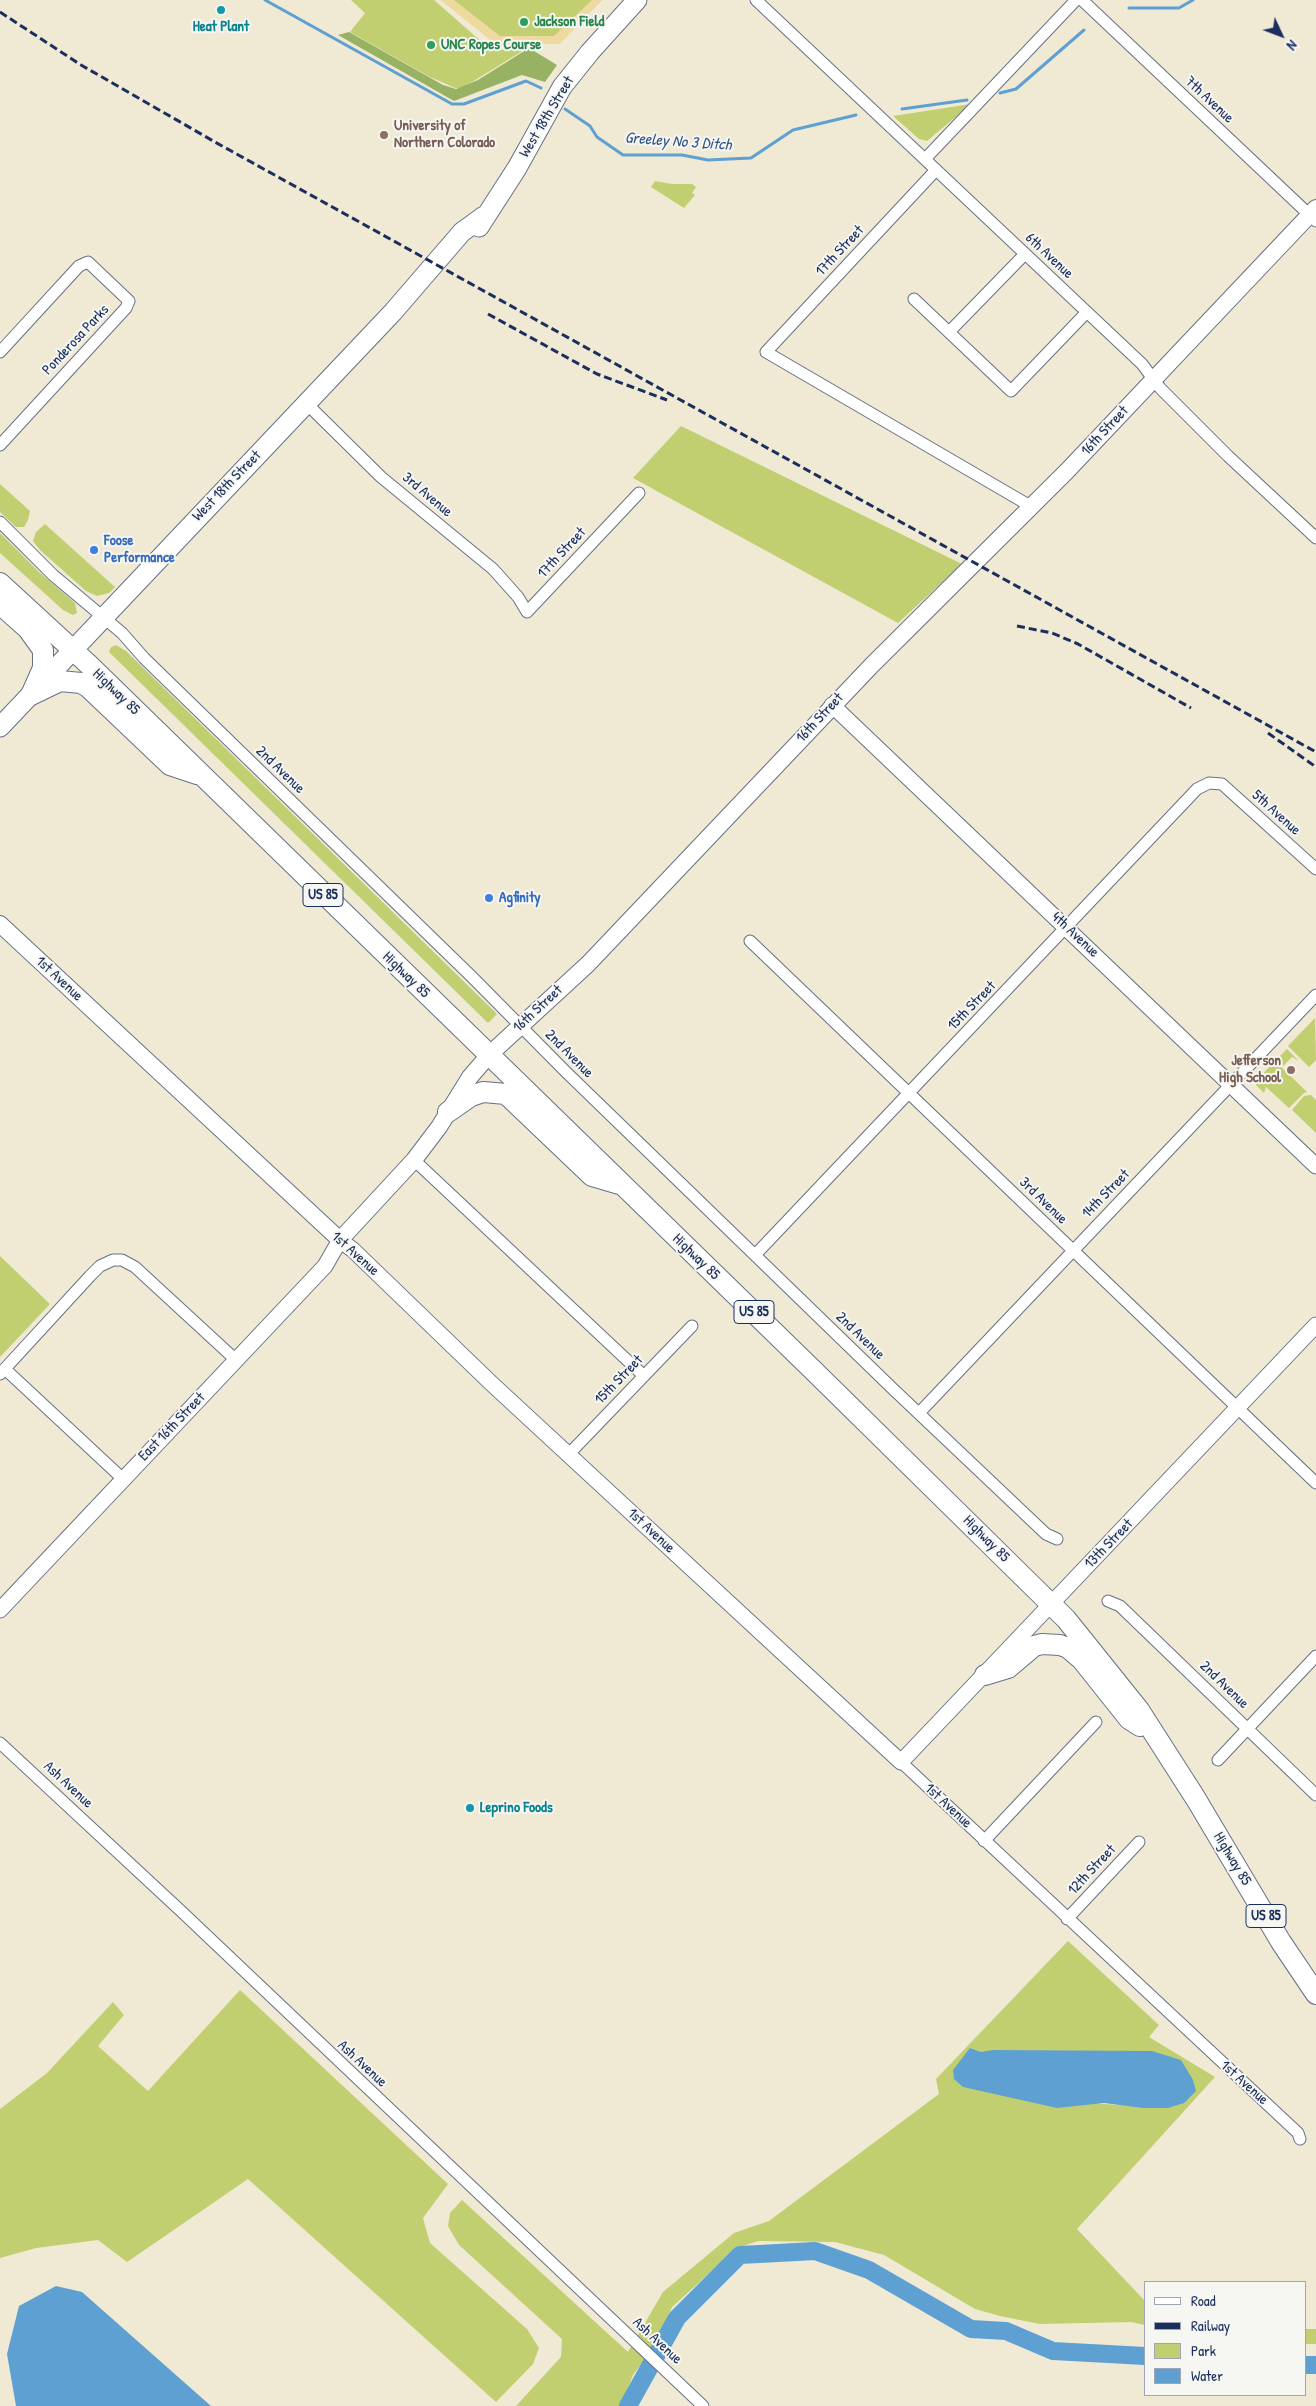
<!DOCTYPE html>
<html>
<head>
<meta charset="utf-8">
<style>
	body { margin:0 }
	#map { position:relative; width:1316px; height:2406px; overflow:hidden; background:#f0e9d4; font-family:"Patrick Hand",sans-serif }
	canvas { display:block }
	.legend { position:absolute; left:1144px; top:2281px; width:162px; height:115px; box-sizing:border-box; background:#f6f6f2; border:1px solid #9ea6b7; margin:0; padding:6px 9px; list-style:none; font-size:15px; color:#1b2f5e }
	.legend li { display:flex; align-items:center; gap:10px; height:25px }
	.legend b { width:25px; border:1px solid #9ea6b7 }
	.north { position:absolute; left:1256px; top:10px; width:50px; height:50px; -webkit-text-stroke:4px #f6f6f2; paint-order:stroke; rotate:133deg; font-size:14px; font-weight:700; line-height:20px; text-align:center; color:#1b2f5e }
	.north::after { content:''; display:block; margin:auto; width:18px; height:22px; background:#1b2f5e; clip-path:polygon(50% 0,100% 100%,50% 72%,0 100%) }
</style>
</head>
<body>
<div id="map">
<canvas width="1316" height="2406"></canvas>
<ul class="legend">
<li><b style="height:6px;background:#fff"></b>Road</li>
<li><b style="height:6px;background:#1b2f5e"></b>Railway</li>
<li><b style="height:14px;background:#c1cf71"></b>Park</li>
<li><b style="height:14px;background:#5fa0d2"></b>Water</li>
</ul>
<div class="north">N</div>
</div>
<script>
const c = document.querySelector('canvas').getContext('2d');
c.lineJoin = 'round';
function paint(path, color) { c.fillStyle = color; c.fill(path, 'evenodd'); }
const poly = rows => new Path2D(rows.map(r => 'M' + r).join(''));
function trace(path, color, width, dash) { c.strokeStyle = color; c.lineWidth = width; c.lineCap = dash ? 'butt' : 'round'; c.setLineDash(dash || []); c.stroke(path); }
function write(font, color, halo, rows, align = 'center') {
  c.font = font + ' "Patrick Hand",sans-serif'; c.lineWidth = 4; c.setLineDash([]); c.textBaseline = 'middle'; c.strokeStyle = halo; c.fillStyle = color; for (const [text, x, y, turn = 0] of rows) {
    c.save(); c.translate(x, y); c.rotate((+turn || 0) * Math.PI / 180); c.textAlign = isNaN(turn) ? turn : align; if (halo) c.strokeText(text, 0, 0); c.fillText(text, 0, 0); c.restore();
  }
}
paint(poly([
	[351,0,434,0,483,43,493,48,499,50,521,48,524,50,472,82,460,88,455,88,428,76,350,32,365,13],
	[441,0,602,0,559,44,496,44],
	[971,104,927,141,919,139,893,116],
	[655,181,672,184,692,184,696,187,692,193,695,195,684,208,651,187],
	[681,426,962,564,898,623,633,478],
	[0,484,30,511,28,520,24,527,16,527,0,512],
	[45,524,115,587,109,593,97,596,86,591,40,550,33,541,36,532],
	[0,533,39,572,75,603,77,613,73,615,63,610,0,553],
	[116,645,126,651,497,1014,488,1023,109,652,111,647],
	[1315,1018,1316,1060,1309,1067,1288,1046],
	[1287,1049,1299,1061,1292,1057,1283,1066,1277,1059],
	[1275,1061,1307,1092,1304,1093,1289,1108,1266,1087,1264,1093,1256,1085,1256,1081],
	[1311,1095,1316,1100,1316,1133,1292,1110,1304,1096],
	[0,1256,50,1304,0,1357],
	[1068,1941,1159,2025,1149,2037,1215,2077,1077,2229,1145,2301,1145,2325,1131,2322,1040,2324,1000,2316,975,2309,884,2255,835,2242,758,2241,737,2248,672,2307,657,2343,633,2375,621,2406,516,2406,561,2357,562,2339,459,2245,448,2226,450,2213,462,2200,628,2352,663,2292,734,2233,769,2221,939,2094,936,2079],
	[970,2048,981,2052,1168,2108,1088,2103],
	[240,1990,448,2184,423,2218,430,2243,527,2329,539,2348,533,2364,496,2402,248,2179,127,2262,98,2240,36,2248,0,2258,0,2109,47,2073,113,2002,124,2015,98,2046,148,2091],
	[1305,2329,1316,2329,1316,2344,1305,2344]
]), '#c1cf71');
paint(poly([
	[349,32,443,85,456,89,478,80,529,48,557,65,545,82,522,75,454,101,338,35]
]), '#98b263');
paint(poly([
	[441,0,454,0,500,36,554,36,592,0,602,0,559,44,496,44]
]), '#eeda9e');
paint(poly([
	[970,2048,981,2052,993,2050,1152,2051,1181,2060,1193,2080,1196,2091,1184,2103,1168,2108,1143,2108,1104,2103,1057,2108,963,2087,954,2079,953,2070],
	[56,2286,82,2292,211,2406,16,2406,7,2354,19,2306]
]), '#5fa0d2');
trace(poly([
	[265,0,452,104,464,104,526,81,541,88],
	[1129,8,1179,8,1193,0],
	[1000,93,1016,89,1084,30],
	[565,109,590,126,597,137,623,155,682,155,708,160,751,158,793,130,856,115],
	[902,109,967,100]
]), '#5fa0d2', 3);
trace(poly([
	[1305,2365,1316,2365],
	[628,2406,677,2318,740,2255,815,2251,869,2270,971,2329,1006,2331,1053,2351,1145,2356]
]), '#5fa0d2', 18);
const minor = poly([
	[756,0,1142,364,1160,388,1228,456,1316,538],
	[1082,0,1316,221],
	[925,159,1076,0],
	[936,170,766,352,1032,507],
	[914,299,1011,391,1087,312],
	[949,332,1025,254],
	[0,352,79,266,88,262,129,301,126,308,0,445],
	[306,403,381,477,493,569,518,597,527,612,639,493],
	[0,522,53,575,122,633,144,658,472,977,566,1072,893,1389,1046,1534,1057,1539],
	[750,941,1316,1483],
	[414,1160,644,1376],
	[755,1255,1197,789,1209,783,1222,784,1316,869],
	[5,1369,123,1479],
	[0,1374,90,1276,100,1266,113,1260,122,1260,135,1267,237,1361],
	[919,1413,1316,995],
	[568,1455,692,1326],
	[1108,1601,1120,1606,1316,1795],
	[0,1743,182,1912,703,2406],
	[1218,1760,1316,1656],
	[901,1762,1298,2133,1300,2139],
	[984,1841,1096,1722],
	[1067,1919,1139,1842]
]);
const tertiary = poly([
	[832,705,1316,1166],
	[0,1610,325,1266,340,1240,353,1250,492,1384,901,1762,1316,1325]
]);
const secondary = poly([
	[0,924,340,1240,414,1160,439,1127,470,1077,489,1055,588,964,872,665,1067,471,1316,208]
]);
const primary = poly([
	[479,227,517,168,562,87,590,52,637,0],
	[0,727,393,312,462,232,484,216]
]);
const trunk = poly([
	[0,583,87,663,817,1374,1066,1619,1139,1710,1196,1799,1281,1942,1316,1994],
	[0,604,28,629,43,650,43,668,31,695],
	[31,695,60,681,81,683,88,687,170,765,197,774],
	[448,1112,471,1096,483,1092,506,1094,592,1176,619,1184],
	[985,1675,1008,1668,1034,1646,1042,1644,1060,1645,1068,1648,1082,1660,1129,1719,1140,1726]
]);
trace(minor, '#667087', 13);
trace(tertiary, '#667087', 17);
trace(secondary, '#667087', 18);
trace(primary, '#667087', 21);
trace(trunk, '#667087', 22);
trace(minor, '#fff', 11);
trace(tertiary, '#fff', 15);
trace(secondary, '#fff', 16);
trace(primary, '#fff', 19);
trace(trunk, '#fff', 20);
trace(poly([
	[0,12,81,65,215,142,1316,752],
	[488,314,597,374,667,400],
	[1017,626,1052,633,1078,644,1191,708],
	[1268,733,1316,767]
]), '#1b2f5e', 3, [8, 4]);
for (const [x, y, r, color] of [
	[221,10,5,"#0f9aa8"],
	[524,22,5,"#2e9e5b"],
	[431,45,5,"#2e9e5b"],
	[384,135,5,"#8d6e63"],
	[94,550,5,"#3f7fe0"],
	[489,898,5,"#3f7fe0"],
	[1291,1070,5,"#8d6e63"],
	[470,1808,5,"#0f9aa8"]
]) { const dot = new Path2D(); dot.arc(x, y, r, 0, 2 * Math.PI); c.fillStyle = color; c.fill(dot); trace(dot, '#f6f6f2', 2); }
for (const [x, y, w] of [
	[323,895,40],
	[754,1312,40],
	[1266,1916,40]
]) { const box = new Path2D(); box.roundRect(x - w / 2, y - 11.5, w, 23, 4); c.fillStyle = '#f6f6f2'; c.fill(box); trace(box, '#1b2f5e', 1); }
write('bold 14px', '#1b2f5e', null, [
	["US 85",323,895],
	["US 85",754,1312],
	["US 85",1266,1916]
]);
write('bold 15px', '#27864d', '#f6f6f2', [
	["Jackson Field",534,22],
	["UNC Ropes Course",441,45]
], 'left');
write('bold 15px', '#0d838f', '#f6f6f2', [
	["Heat Plant",221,27],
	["Leprino Foods",480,1808,"left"]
]);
write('15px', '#1b2f5e', '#f6f6f2', [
	["7th Avenue",1209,100,43],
	["West 18th Street",547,117,-59],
	["17th Street",840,251,-47],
	["6th Avenue",1049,256,43],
	["Ponderosa Parks",76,340,-47],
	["16th Street",1105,431,-47],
	["West 18th Street",227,486,-46],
	["3rd Avenue",427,495,40],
	["17th Street",562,553,-47],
	["Highway 85",116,692,44],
	["16th Street",820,718,-47],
	["2nd Avenue",280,770,44],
	["5th Avenue",1276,813,42],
	["4th Avenue",1075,935,43],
	["Highway 85",406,975,44],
	["1st Avenue",59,979,43],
	["15th Street",972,1006,-46],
	["16th Street",538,1009,-43],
	["2nd Avenue",569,1054,45],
	["14th Street",1106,1194,-46],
	["3rd Avenue",1043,1201,44],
	["1st Avenue",355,1254,42],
	["Highway 85",696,1257,44],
	["2nd Avenue",860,1336,44],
	["15th Street",619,1380,-46],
	["East 16th Street",172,1427,-46],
	["1st Avenue",651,1531,43],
	["Highway 85",986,1539,45],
	["13th Street",1109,1544,-46],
	["2nd Avenue",1224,1685,44],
	["Ash Avenue",68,1785,43],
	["1st Avenue",948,1806,43],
	["Highway 85",1232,1859,59],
	["12th Street",1092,1870,-47],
	["Ash Avenue",362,2064,43],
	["1st Avenue",1244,2083,42],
	["Ash Avenue",657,2341,43]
]);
write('bold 15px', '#785e54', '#f6f6f2', [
	["University of",394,126],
	["Northern Colorado",394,143],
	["Jefferson",1281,1061,"right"],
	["High School",1281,1078,"right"]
], 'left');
write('bold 15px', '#366cbe', '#f6f6f2', [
	["Foose",104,541],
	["Performance",104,558],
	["Agfinity",499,898]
], 'left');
write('italic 16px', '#335787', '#f6f6f2', [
	["Greeley No 3 Ditch",678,142,4]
]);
</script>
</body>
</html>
